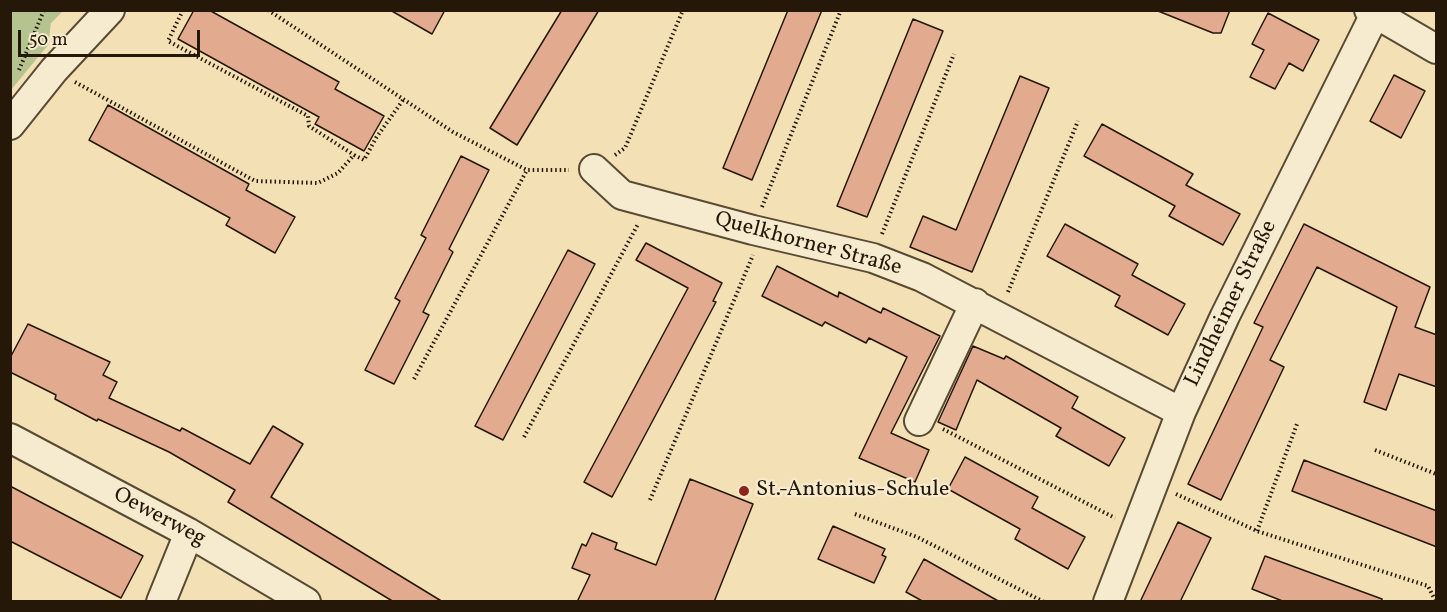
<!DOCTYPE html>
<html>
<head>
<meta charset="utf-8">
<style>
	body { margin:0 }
	#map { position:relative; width:1447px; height:612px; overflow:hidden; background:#f3e0b5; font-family:Vollkorn,serif }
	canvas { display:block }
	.frame { position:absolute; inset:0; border:12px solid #261809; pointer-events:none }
	.scale { position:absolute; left:18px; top:30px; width:182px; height:27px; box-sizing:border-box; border:3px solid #261809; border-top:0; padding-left:8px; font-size:18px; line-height:21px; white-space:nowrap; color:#261809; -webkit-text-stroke:4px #f7ebcf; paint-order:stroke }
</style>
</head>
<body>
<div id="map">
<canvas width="1447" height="612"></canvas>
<div class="frame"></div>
<div class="scale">50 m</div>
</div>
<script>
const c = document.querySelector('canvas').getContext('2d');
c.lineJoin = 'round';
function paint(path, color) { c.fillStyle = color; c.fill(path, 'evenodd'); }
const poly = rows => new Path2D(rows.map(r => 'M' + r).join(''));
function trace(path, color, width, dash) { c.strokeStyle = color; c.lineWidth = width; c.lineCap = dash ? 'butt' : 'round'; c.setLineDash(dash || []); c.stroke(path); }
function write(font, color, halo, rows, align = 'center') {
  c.font = font + ' Vollkorn,serif'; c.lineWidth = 4.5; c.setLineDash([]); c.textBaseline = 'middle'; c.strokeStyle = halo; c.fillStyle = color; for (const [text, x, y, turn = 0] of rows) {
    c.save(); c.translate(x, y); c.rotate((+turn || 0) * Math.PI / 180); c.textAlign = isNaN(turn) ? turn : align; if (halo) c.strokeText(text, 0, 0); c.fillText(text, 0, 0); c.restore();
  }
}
paint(poly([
	[11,10,63,11,51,23,48,45,11,90]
]), '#b5c391');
const building = poly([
	[194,10,209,10,339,82,335,89,384,116,364,151,315,124,319,117,178,39,194,10],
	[390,10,445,10,432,34,390,10],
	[562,10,599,10,517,145,490,128,562,10],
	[788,10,822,10,752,180,723,168,788,10],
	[1230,10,1221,33,1213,33,1158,11,1230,10],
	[1268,13,1319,40,1303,71,1289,63,1275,89,1250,77,1264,50,1252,44,1268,13],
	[913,19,943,31,867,217,837,206,913,19],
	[1394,75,1425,91,1401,138,1370,121,1394,75],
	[1020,76,1049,88,972,272,910,247,923,216,956,230,1020,76],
	[108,105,249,184,246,190,295,217,275,253,226,225,230,218,89,140,108,105],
	[1102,124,1193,174,1186,185,1240,214,1223,245,1169,216,1175,206,1084,156,1102,124],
	[461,156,489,170,449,249,453,252,423,312,429,315,394,384,365,370,400,301,395,298,426,238,421,235,461,156],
	[1065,224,1138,264,1132,275,1185,304,1168,335,1115,306,1120,296,1047,256,1065,224],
	[1304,224,1430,287,1415,327,1437,335,1437,387,1399,374,1386,410,1364,402,1397,307,1317,267,1270,360,1284,367,1221,500,1188,484,1263,327,1254,323,1304,224],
	[646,243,722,283,713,301,716,302,612,497,584,482,688,288,636,260,646,243],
	[568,250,595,264,503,440,475,426,568,250],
	[777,266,838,297,839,292,881,313,883,308,940,336,891,433,929,450,915,482,859,458,907,357,869,338,866,343,825,322,822,326,762,296,777,266],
	[28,324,110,362,103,375,117,382,109,398,180,431,182,428,250,464,273,426,303,444,271,497,443,602,394,602,228,502,235,490,169,452,98,419,97,421,55,399,56,395,10,372,10,358,28,324],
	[973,346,1004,359,1006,356,1078,397,1072,408,1125,438,1109,466,1056,436,1061,428,977,380,956,430,938,422,973,346],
	[965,457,1038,497,1032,508,1085,537,1068,569,1015,539,1020,529,948,489,965,457],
	[1304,460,1437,511,1437,547,1292,491,1304,460],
	[690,479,753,504,714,602,577,602,590,575,572,568,582,544,586,546,592,533,617,543,615,549,656,565,690,479],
	[10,486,143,556,121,598,10,541,10,486],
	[1178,522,1211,538,1180,602,1140,602,1178,522],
	[833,526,885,549,882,555,886,557,874,583,818,559,833,526],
	[1265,556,1382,599,1382,602,1285,602,1252,589,1265,556],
	[924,559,961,580,1000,602,924,602,906,592,924,559]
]);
paint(building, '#e2ab8f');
trace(building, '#261809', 1.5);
const minor = poly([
	[1369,10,1436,49],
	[10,125,54,70,110,10],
	[594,169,622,195,753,230,873,258,922,277,1181,412],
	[919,421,975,303],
	[10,438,189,533,306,602],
	[161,602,189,533],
	[1108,602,1181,412,1225,316,1375,14]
]);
trace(minor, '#594a34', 32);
trace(poly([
	[183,10,168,41,308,116,309,126,354,155],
	[268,10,453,132,527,170,569,170],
	[19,70,44,10],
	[75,82,255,181,318,183,338,173,354,155,364,160,376,138,403,100],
	[615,155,625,148,683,10],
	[762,207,841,10],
	[882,234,954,54],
	[1008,292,1078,121],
	[414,379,527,170],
	[943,429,1115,518],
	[524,437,638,224],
	[1375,450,1436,474],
	[1176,494,1257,531,1428,586,1436,602],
	[650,500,753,255],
	[855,514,917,537,1044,602],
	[1257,531,1297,424]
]), '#261809', 4, [1.5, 3]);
trace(minor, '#f7ebcf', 28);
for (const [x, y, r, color] of [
	[744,491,6,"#8f2418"]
]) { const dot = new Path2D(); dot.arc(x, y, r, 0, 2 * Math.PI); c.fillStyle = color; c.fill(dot); trace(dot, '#f7ebcf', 2); }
write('22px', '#261809', '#f7ebcf', [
	["Quelkhorner Straße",808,245,15],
	["Lindheimer Straße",1232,304,-64],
	["Oewerweg",159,518,28]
]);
write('22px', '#261809', '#f7ebcf', [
	["St.-Antonius-Schule",756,491]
], 'left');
</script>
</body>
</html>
